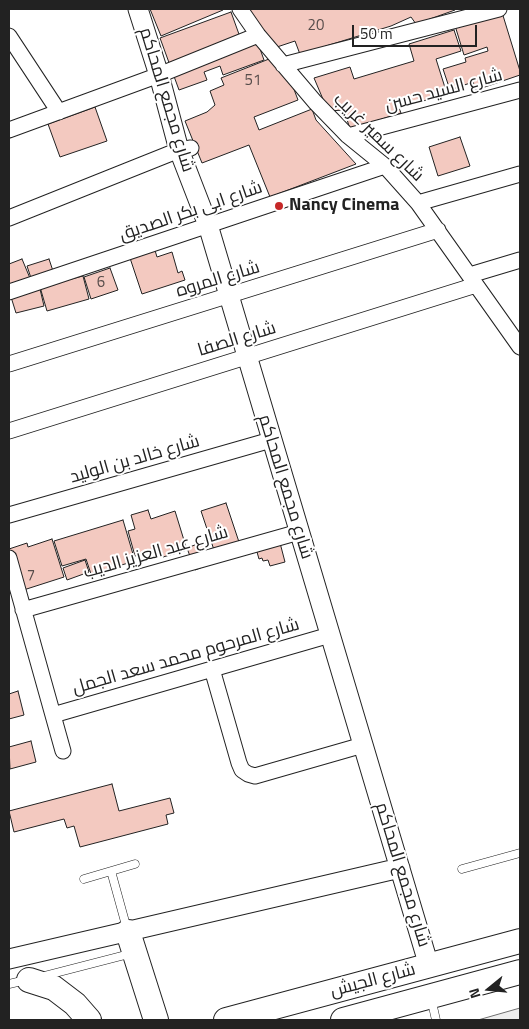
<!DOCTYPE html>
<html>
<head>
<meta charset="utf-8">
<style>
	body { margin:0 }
	#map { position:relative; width:529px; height:1029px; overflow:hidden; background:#fff; font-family:"Titillium Web",sans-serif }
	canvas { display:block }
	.frame { position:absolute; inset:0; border:10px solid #222; pointer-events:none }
	.north { position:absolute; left:464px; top:964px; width:50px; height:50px; -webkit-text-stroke:4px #fff; paint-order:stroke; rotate:253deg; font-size:14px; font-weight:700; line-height:20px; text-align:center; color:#222 }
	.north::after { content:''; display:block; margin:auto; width:18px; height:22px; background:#222; clip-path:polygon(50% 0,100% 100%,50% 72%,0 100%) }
	.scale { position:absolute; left:352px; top:25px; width:125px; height:22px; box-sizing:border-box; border:2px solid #222; border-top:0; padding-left:6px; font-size:15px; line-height:18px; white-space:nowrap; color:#222; -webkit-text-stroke:4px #fff; paint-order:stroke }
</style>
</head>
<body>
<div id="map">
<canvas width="529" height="1029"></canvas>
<div class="frame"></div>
<div class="north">N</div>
<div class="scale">50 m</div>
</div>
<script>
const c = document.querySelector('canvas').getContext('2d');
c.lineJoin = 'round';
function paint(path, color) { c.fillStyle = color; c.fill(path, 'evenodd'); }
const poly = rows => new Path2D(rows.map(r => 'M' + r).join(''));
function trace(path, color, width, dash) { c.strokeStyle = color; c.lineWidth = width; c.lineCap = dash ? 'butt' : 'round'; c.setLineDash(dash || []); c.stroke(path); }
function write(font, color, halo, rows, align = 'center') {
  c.font = font + ' "Titillium Web",Cairo,sans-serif'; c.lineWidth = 4; c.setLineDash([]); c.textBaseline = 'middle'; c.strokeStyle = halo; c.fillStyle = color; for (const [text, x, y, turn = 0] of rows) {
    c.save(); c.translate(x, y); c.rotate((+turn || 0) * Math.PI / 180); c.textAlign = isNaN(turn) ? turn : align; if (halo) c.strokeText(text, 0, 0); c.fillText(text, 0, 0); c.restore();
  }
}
const green = poly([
	[520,1008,520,1020,478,1020,520,1008]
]);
paint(green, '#eee');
trace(green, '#6f6f6f', 1);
const building = poly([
	[150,9,222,9,223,10,161,36,150,9],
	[246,9,454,9,455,10,416,24,411,17,391,26,326,46,301,57,295,41,274,48,246,9],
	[501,9,520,71,520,75,476,90,473,82,450,90,443,69,466,62,465,58,488,51,487,47,464,55,453,19,501,9],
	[231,12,240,37,254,32,264,60,223,75,220,66,204,72,207,80,179,90,160,38,231,12],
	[454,30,461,51,436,59,447,94,399,108,401,113,350,129,344,110,328,111,314,78,350,67,354,79,414,61,409,44,454,30],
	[269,59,292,84,298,100,254,117,259,130,312,109,316,120,356,164,270,197,249,145,202,163,185,121,207,112,215,105,210,91,224,85,221,78,269,59],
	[95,107,107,141,60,157,48,124,95,107],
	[460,137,470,166,438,176,429,147,460,137],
	[154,247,157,257,172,252,178,273,182,271,185,280,142,294,129,255,154,247],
	[22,259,32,283,9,292,9,264,22,259],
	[49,259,53,271,31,278,27,266,49,259],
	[110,268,118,290,91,299,84,277,110,268],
	[83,276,89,299,47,311,40,287,83,276],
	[40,289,44,306,16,313,11,297,40,289],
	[226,503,240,545,215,553,201,511,226,503],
	[148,510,151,519,175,511,187,550,163,557,161,549,135,556,128,531,135,529,131,515,148,510],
	[123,520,135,561,91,574,86,559,62,566,54,541,123,520],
	[52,539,64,577,11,594,9,585,9,549,27,543,28,547,52,539],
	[279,539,285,562,270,566,268,560,263,561,262,558,259,559,255,545,279,539],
	[205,541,213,563,195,570,187,548,205,541],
	[85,560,89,572,67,580,63,568,85,560],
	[18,691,24,715,9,719,9,694,18,691],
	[31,741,36,762,10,769,9,747,31,741],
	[112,784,119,811,170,798,174,813,166,815,168,824,80,847,74,826,67,828,64,819,14,832,9,811,112,784]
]);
paint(building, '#f3c9c0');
trace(building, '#222', 1);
const service = poly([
	[462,869,520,853],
	[111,871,127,929],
	[84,879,135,864],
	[40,977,133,953],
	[9,984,26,980],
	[431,998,436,1020]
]);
const minor = poly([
	[240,9,258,35,315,102,348,136,385,166,418,203,520,347],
	[9,36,59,112],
	[283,65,499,9],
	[9,130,159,75,258,35],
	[348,136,520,90],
	[418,203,520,174],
	[9,218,179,150,191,148],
	[470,275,520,260],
	[9,292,385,166],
	[9,364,438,230],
	[9,431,476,285],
	[9,515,271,440],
	[9,558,63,751],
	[23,610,299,532],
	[212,669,239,763,242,770,248,774,255,776,363,745],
	[53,715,330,635]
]);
const tertiary = poly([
	[138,9,159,75,179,150,208,225,429,966],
	[9,959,400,868]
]);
const primary = poly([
	[128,932,156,1020],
	[29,980,54,988,75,1004,89,1020],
	[226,1020,520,941],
	[343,1020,520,972]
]);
trace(service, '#222', 9);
trace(minor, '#222', 17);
trace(tertiary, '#222', 21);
trace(primary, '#222', 26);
trace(service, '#fff', 8);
trace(minor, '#fff', 15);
trace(tertiary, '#fff', 19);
trace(primary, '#fff', 24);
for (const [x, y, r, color] of [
	[279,206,5,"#c62828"]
]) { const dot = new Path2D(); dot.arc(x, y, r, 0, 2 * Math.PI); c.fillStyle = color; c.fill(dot); trace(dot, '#fff', 2); }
write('15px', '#564c4a', null, [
	["20",316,26],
	["51",253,81],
	["6",101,283],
	["7",31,576]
]);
write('18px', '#222', '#fff', [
	["شارع السيد حسن",444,91,-15],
	["شارع مجمع المحاكم",166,100,73],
	["شارع سمير غريب",378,138,44],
	["شارع ابى بكر الصديق",191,212,-19],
	["شارع المروه",218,280,-17],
	["شارع الصفا",237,340,-17],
	["شارع خالد بن الوليد",135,460,-16],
	["شارع مجمع المحاكم",285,487,73],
	["شارع عبد العزيز الديب",156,553,-16],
	["شارع المرحوم محمد سعد الجمل",186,657,-16],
	["شارع مجمع المحاكم",402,875,73],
	["شارع الجيش",373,981,-15]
]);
write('bold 18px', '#222', '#fff', [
	["Nancy Cinema",289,206]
], 'left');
</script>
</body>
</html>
